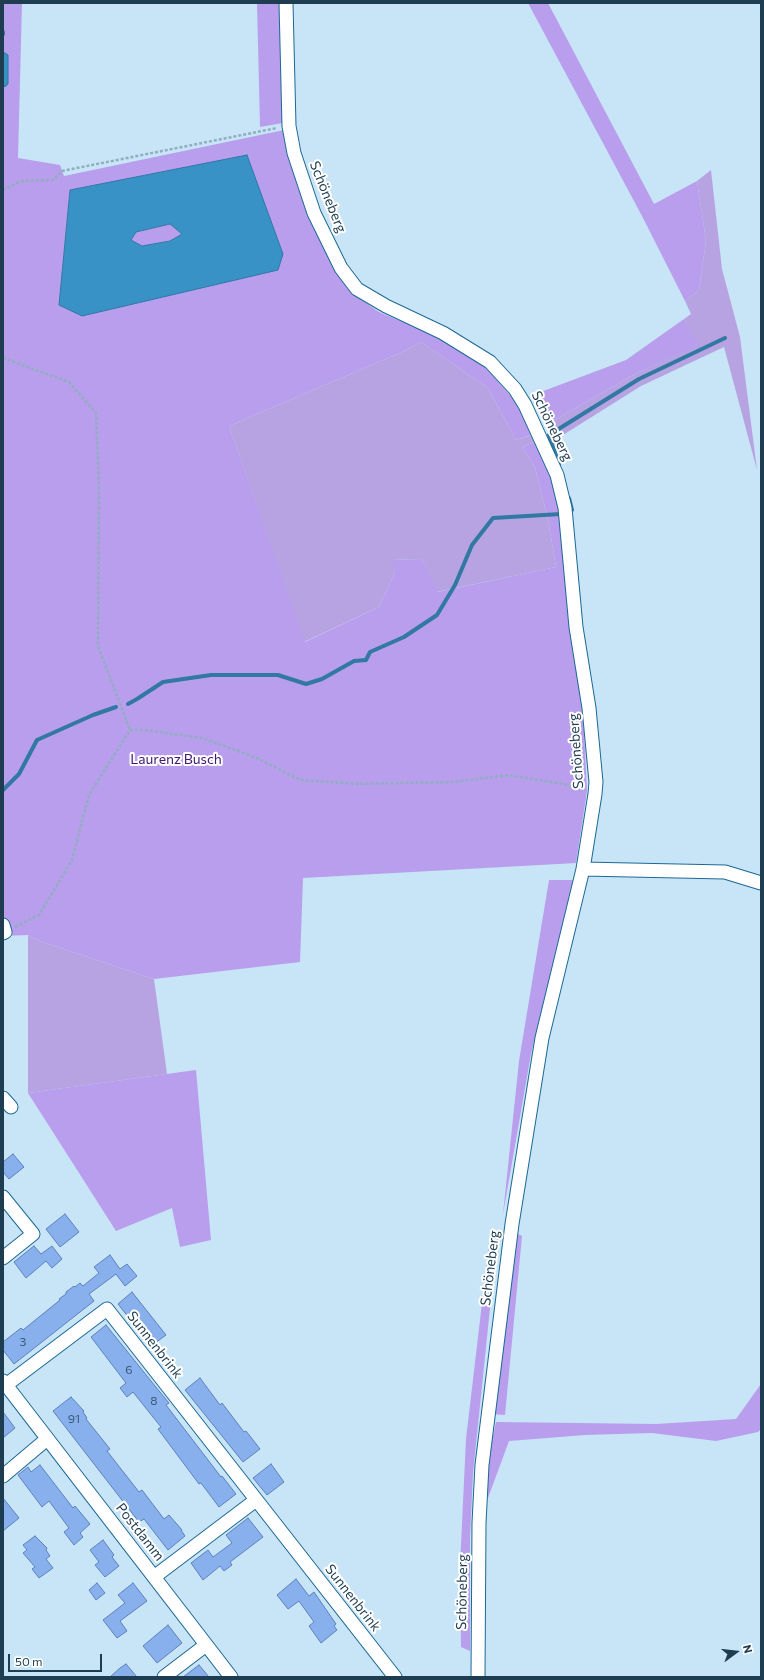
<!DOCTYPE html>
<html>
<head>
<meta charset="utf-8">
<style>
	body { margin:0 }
	#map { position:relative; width:764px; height:1680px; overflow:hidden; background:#c8e4f7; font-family:Commissioner,sans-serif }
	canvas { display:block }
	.frame { position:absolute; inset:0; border:4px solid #1f3d50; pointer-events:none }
	.north { position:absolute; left:716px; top:1632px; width:40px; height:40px; -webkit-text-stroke:3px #fff; paint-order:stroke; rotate:75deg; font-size:11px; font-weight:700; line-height:16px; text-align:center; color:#1f3d50 }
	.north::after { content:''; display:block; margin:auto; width:14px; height:18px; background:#1f3d50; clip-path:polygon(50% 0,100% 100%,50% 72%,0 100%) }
	.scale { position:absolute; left:8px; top:1654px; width:94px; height:18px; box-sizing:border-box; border:2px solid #1f3d50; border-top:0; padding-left:5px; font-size:12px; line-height:14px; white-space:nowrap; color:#1f3d50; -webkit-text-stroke:3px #fff; paint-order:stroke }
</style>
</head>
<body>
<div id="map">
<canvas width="764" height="1680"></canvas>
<div class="frame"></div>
<div class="north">N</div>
<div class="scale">50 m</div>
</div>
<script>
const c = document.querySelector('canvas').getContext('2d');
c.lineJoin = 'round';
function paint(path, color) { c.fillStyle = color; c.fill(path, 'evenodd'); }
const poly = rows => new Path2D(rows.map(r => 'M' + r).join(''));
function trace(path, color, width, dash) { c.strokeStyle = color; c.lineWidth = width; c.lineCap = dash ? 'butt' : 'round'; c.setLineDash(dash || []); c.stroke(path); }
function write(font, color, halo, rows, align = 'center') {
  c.font = font + ' Commissioner,sans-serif'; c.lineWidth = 4; c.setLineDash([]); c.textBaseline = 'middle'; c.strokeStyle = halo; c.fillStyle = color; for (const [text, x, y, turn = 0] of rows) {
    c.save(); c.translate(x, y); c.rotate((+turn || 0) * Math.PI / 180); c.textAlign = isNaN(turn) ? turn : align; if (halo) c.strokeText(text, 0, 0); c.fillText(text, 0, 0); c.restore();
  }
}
paint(poly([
	[711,170,722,269,740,337,757,470,724,347,641,386,563,435,551,422,635,374,698,345,684,319,691,314,685,301,699,290,706,241,697,181],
	[421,342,488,388,516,440,536,434,539,440,522,447,535,467,548,520,556,567,437,592,422,559,392,560,395,572,379,607,304,642,229,426,402,352],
	[28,935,40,941,154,979,167,1074,28,1093]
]), '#b7a3e2');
paint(poly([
	[3,3,22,3,18,158,60,165,64,176,284,130,288,155,308,215,333,267,352,293,379,312,436,336,485,366,521,408,535,434,516,440,488,388,421,342,402,352,229,426,305,642,379,607,395,572,391,560,422,559,438,592,556,567,548,520,535,467,522,447,539,440,551,470,562,517,584,731,587,791,576,863,303,878,300,962,154,979,40,941,28,935,3,936],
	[70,190,283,253,59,305],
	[257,3,279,3,283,123,260,127],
	[528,3,548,3,654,204,697,181,706,241,699,290,685,301,642,216],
	[170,224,182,234,170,241,142,246,131,240,135,232],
	[684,319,699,345,635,374,551,422,538,393,626,360],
	[549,880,573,880,531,1054,503,1214,519,1061],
	[196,1070,211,1240,180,1247,172,1208,116,1231,28,1093],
	[514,1232,522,1236,505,1415,492,1414],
	[490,1235,499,1235,492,1289,473,1473,470,1537,470,1651,461,1647,460,1566,466,1439],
	[761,1384,761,1429,758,1432,716,1441,652,1433,585,1435,509,1441,488,1498,485,1472,496,1422,656,1424,736,1419]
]), '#b89eed');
const water = poly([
	[5,53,8,55,8,84,5,87,3,84,3,54,5,53],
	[247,155,283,254,278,270,82,316,59,305,70,190,247,155],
	[170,224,182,234,170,241,142,246,131,240,136,232,170,224]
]);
paint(water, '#3992c6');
trace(water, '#3178a3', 1);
trace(poly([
	[3,32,3,34],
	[559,465,549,435,639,379,725,338],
	[569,498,572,510],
	[128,704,137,699,163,682,211,675,278,675,306,684,322,679,354,661,366,660,370,652,404,637,437,615,455,585,472,545,493,518,561,514],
	[3,790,19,774,37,740,93,715,116,707]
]), '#3178a3', 4);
const building = poly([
	[13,1154,24,1167,9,1179,3,1172,3,1162,13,1154],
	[65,1214,79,1232,60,1247,46,1229,65,1214],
	[34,1246,41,1254,52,1246,62,1259,52,1268,46,1261,26,1278,14,1262,34,1246],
	[110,1255,120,1269,127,1264,137,1276,125,1286,116,1274,89,1294,94,1301,14,1364,3,1350,3,1342,21,1328,23,1330,60,1300,59,1299,66,1294,66,1292,74,1286,75,1287,80,1283,83,1286,99,1273,94,1267,110,1255],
	[132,1292,166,1335,151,1346,118,1304,132,1292],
	[106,1325,155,1386,169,1403,166,1405,221,1477,222,1476,236,1494,219,1507,201,1483,199,1484,158,1429,161,1427,133,1392,127,1397,120,1388,126,1383,91,1337,106,1325],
	[200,1378,220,1405,222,1403,244,1432,246,1431,260,1449,243,1462,185,1390,200,1378],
	[71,1397,84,1411,83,1412,87,1418,86,1419,110,1449,107,1451,139,1492,142,1490,164,1519,169,1515,182,1530,181,1530,185,1536,168,1550,144,1519,139,1522,53,1411,71,1397],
	[3,1412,15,1428,3,1438,3,1412],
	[271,1464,284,1482,267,1495,253,1478,271,1464],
	[40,1465,73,1508,75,1506,90,1524,80,1533,83,1537,74,1545,64,1532,69,1528,49,1501,42,1507,18,1475,28,1467,31,1472,40,1465],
	[3,1498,19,1518,3,1531,3,1498],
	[248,1518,263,1537,230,1562,232,1565,224,1571,220,1566,203,1580,191,1563,208,1550,213,1557,232,1543,226,1535,248,1518],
	[35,1536,47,1548,46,1550,50,1556,46,1559,53,1568,39,1578,32,1569,35,1567,23,1553,27,1550,23,1545,35,1536],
	[103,1540,114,1555,112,1557,119,1566,105,1577,95,1565,99,1562,90,1550,103,1540],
	[296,1579,309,1596,314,1592,336,1624,334,1626,337,1630,321,1643,309,1626,314,1622,299,1601,288,1609,277,1595,296,1579],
	[97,1583,105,1593,96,1600,89,1590,97,1583],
	[133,1583,147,1601,120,1621,127,1631,117,1638,103,1620,125,1603,118,1595,133,1583],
	[168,1625,182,1643,157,1663,143,1646,168,1625],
	[126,1664,137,1677,110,1677,120,1668,126,1664],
	[199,1665,209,1677,183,1677,199,1665]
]);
paint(building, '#88b0ed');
trace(building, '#5b81bb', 1);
const minor = poly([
	[286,3,289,126,294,153,314,213,341,268,357,289,386,306,443,333,490,362,515,389,525,405,557,475,565,508,576,627,589,708,596,782,595,794,583,869,542,1038,512,1224,482,1465,479,1523,478,1677],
	[583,869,725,872,761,883],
	[3,925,5,932,3,933],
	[3,1098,11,1107],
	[3,1197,33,1234,3,1258],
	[3,1381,231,1677],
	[6,1385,107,1309,395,1677],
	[3,1476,47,1439],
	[154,1577,256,1500],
	[164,1677,206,1645]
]);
trace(minor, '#1c6994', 15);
trace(poly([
	[3,190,21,181,54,180,62,171,277,128],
	[3,358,69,382,96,413,99,487,98,646,130,730],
	[15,927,39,915,72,860,89,795,130,730,145,730,202,738,257,758,300,780,358,784,452,782,509,775,569,785,583,790]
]), '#91aec1', 2.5, [3, 2]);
trace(minor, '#fff', 13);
write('12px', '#395a77', null, [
	["3",23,1342],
	["6",129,1370],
	["8",154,1401],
	["91",74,1419]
]);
write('14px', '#1f3d50', '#fff', [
	["Schöneberg",328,197,68],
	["Schöneberg",552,426,64],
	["Schöneberg",576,751,-94],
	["Schöneberg",490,1268,-83],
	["Sunnenbrink",155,1345,52],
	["Postdamm",140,1532,52],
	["Schöneberg",462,1592,-89],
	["Sunnenbrink",353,1598,52]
]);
write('14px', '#411873', '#fff', [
	["Laurenz Busch",176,759]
]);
</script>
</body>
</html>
